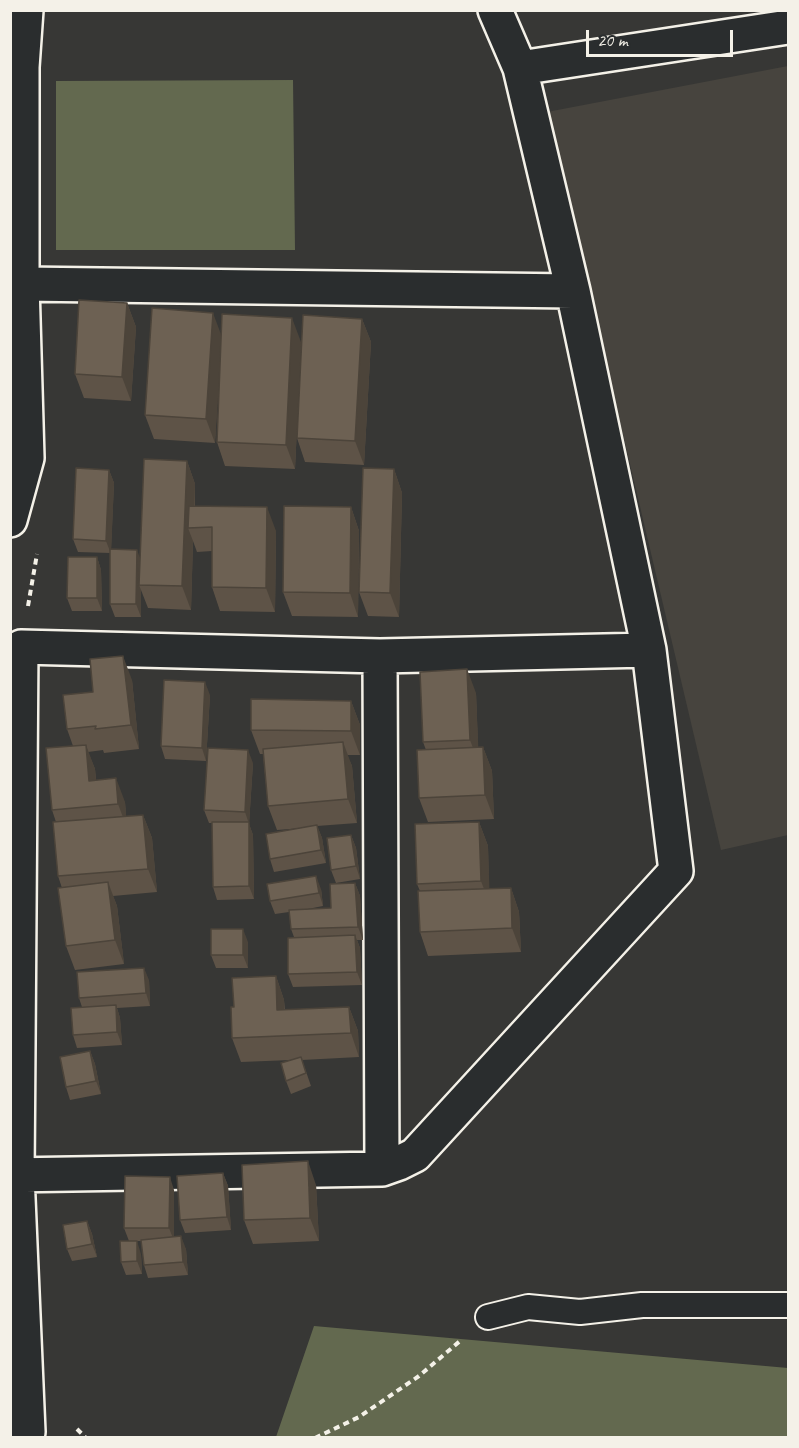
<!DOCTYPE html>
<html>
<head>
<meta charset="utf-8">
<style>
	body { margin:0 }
	#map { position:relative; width:799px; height:1448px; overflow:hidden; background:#373735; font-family:Caveat,sans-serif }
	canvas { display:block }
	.frame { position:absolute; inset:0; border:12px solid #f4f1e8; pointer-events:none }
	.scale { position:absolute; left:586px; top:30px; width:147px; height:27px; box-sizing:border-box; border:3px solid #f4f1e8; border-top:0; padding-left:8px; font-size:18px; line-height:21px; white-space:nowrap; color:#f4f1e8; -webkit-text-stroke:4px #2a2d2e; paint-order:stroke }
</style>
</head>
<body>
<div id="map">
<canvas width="799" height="1448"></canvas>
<div class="frame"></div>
<div class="scale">20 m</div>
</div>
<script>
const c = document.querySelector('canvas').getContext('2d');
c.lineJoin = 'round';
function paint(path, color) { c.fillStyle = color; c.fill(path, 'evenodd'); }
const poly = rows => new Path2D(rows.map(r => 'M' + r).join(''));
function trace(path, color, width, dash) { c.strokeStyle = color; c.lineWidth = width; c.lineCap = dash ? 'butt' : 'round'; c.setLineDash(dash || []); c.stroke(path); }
paint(poly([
	[788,66,788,835,721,850,547,112]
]), '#47443e');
paint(poly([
	[293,80,295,250,56,250,56,81],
	[314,1326,788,1368,788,1437,276,1437]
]), '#63694f');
const lane = poly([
	[488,1317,528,1307,580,1312,642,1305,788,1305]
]);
const street = poly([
	[495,10,520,68,788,27],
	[22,284,573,291],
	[10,520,27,458,22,284,22,67,26,10],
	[380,656,382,1169],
	[10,1175,382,1169,399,1163,415,1155,676,871,649,650,573,291,520,68],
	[28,1432,17,1175,21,647,380,656,649,650]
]);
trace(lane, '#f4f1e8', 28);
trace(street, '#f4f1e8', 38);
trace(poly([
	[28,606,37,554],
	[77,1429,86,1438],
	[315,1438,359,1417,419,1376,460,1341]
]), '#f4f1e8', 4, [6, 4.5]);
trace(lane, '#2a2d2e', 24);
trace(street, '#2a2d2e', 33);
paint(poly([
	[127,303,136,327,131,401,84,398,75,374],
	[362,319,371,342,364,465,305,462,297,438],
	[221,335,301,342,295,469,225,466,217,442,219,373,215,443,154,439,145,415],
	[187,461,195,484,195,506,276,531,275,612,220,611,212,587,212,551,197,552,193,541,191,610,148,608,141,590,141,617,115,617,110,604,110,553,78,552,73,539,109,470,114,483,111,549,140,559],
	[394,469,402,493,399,617,368,616,359,592],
	[351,507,359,531,358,617,292,616,283,592],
	[97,557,101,570,102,611,72,611,67,598],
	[132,680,139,749,104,753,103,750,88,752,95,769,96,780,125,802,126,816,143,815,152,838,157,892,113,896,117,906,124,964,75,970,66,946,62,888,58,876,56,822,52,810,73,746,67,729,93,692],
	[476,693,478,747,483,747,492,771,494,819,428,822,419,798,426,750,423,742],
	[210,695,206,761,165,759,161,746],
	[351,701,360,725,360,755,347,755,352,766,357,823,317,826,322,838,326,863,274,872,270,859,303,828,277,830,268,806,263,754,260,754,251,730],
	[253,763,249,824,253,835,254,899,217,900,213,887,212,823,209,823,204,810],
	[479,822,488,846,489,889,511,888,519,912,521,952,428,956,420,932,420,891,417,884],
	[351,835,356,848,360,879,336,883,331,870],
	[355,883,360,896,363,940,357,940,360,948,362,985,293,987,288,974,294,937,291,929,289,912,275,914,270,901,321,889,323,906,303,910,331,908],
	[248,942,248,968,216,968,211,955],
	[276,976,284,1000,285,1010,349,1007,358,1031,359,1057,302,1060,311,1086,291,1094,286,1081,291,1060,241,1062,232,1038,234,1007],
	[149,980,150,1006,117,1008,120,1018,122,1045,77,1048,73,1035,82,1007,79,998],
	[90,1051,95,1064,101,1094,70,1100,66,1087],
	[223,1173,228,1186,231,1230,185,1233,180,1220],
	[316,1185,319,1241,253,1244,244,1220],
	[174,1190,174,1237,186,1249,188,1275,148,1278,144,1265,142,1241,129,1241,124,1228],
	[87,1221,92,1234,97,1257,72,1261,67,1249],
	[141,1254,142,1274,126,1275,121,1262]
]), '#5e5347');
paint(poly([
	[127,303,136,327,131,401,122,377],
	[213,313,222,337,215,443,206,419],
	[292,318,301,342,295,469,286,445],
	[362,319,371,342,364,465,355,441],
	[187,461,195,484,194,528,188,528,193,541,191,610,182,586],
	[394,469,402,493,399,617,390,593],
	[109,470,114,483,111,554,106,541],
	[267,507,276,531,275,612,266,588],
	[351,507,359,531,358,617,350,593],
	[137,550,142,563,139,585,141,590,141,617,136,604],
	[97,557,101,570,102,611,97,598],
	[123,656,132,680,139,749,131,725],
	[467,669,476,693,479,764,470,740],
	[205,682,210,695,206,761,202,748],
	[351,701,360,725,360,755,351,731],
	[343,742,352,766,357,823,348,799],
	[86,745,95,769,98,805,89,781],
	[483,747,492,771,494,819,485,795],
	[248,750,253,763,249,824,253,835,254,899,249,886,249,824,245,812],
	[116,778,125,802,127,828,118,804],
	[143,815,152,838,157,892,148,869],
	[479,822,488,846,490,905,481,881],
	[317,825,322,838,326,863,321,850],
	[351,835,356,848,360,879,356,866],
	[316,876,321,889,323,906,319,893],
	[108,882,117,906,124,964,115,940],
	[355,883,360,896,363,940,358,927],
	[511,888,519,912,521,952,512,928],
	[243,929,248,942,248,968,243,955],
	[355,935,360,948,362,985,357,972],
	[144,968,149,980,150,1006,146,993],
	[276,976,284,1000,285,1034,277,1010],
	[116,1005,120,1018,122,1045,117,1032],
	[349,1007,358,1031,359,1057,351,1033],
	[90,1051,95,1064,101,1094,96,1081],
	[308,1161,316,1185,319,1241,310,1218],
	[223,1173,228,1186,231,1230,227,1217],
	[170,1177,174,1190,174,1241,169,1228],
	[87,1221,92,1234,97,1257,92,1244],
	[181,1236,186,1249,188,1275,183,1262],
	[137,1241,141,1254,142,1274,137,1261]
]), '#4c443a');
const building = poly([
	[79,300,127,303,122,377,75,374,79,300],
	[152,308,213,313,206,419,145,415,152,308],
	[222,314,292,318,286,445,217,442,222,314],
	[303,315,362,319,355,441,297,438,303,315],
	[144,459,187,461,182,586,139,585,144,459],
	[76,468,109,470,106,541,73,539,76,468],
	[363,468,394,469,390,593,359,592,363,468],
	[189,506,267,507,266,588,212,587,212,527,188,528,189,506],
	[284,506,351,507,350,593,283,592,284,506],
	[110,549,137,550,136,604,110,604,110,549],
	[68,557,97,557,97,598,67,598,68,557],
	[123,656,131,725,95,729,96,726,67,729,63,695,93,692,90,659,123,656],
	[467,669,470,740,423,742,420,672,467,669],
	[164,680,205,682,202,748,161,746,164,680],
	[251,699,351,701,351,731,251,730,251,699],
	[343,742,348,799,268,806,263,749,343,742],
	[86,745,89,781,116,778,118,804,52,810,46,748,86,745],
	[483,747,485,795,419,798,417,750,483,747],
	[208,748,248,750,245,812,204,810,208,748],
	[143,815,148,869,58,876,53,822,143,815],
	[212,822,249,822,249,886,213,887,212,822],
	[479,822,481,881,417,884,415,824,479,822],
	[317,825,321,850,270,859,266,834,317,825],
	[351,835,356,866,331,870,327,838,351,835],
	[316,876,319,893,270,901,267,884,316,876],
	[108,882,115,940,66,946,58,888,108,882],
	[355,883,358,927,291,929,289,910,331,908,330,884,355,883],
	[511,888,512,928,420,932,418,891,511,888],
	[211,929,243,929,243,955,211,955,211,929],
	[355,935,357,972,288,974,288,938,355,935],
	[144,968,146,993,79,998,77,972,144,968],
	[276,976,277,1010,349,1007,351,1033,232,1038,231,1007,234,1007,232,978,276,976],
	[116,1005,117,1032,73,1035,71,1008,116,1005],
	[90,1051,96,1081,66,1087,60,1057,90,1051],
	[301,1057,306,1073,286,1081,281,1063,301,1057],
	[308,1161,310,1218,244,1220,242,1165,308,1161],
	[223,1173,227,1217,180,1220,177,1176,223,1173],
	[125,1176,170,1177,169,1228,124,1228,125,1176],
	[87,1221,92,1244,67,1249,63,1225,87,1221],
	[181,1236,183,1262,144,1265,141,1240,181,1236],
	[120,1241,137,1241,137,1261,121,1262,120,1241]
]);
paint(building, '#6d6153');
trace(building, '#4c443a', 1.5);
</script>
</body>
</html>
